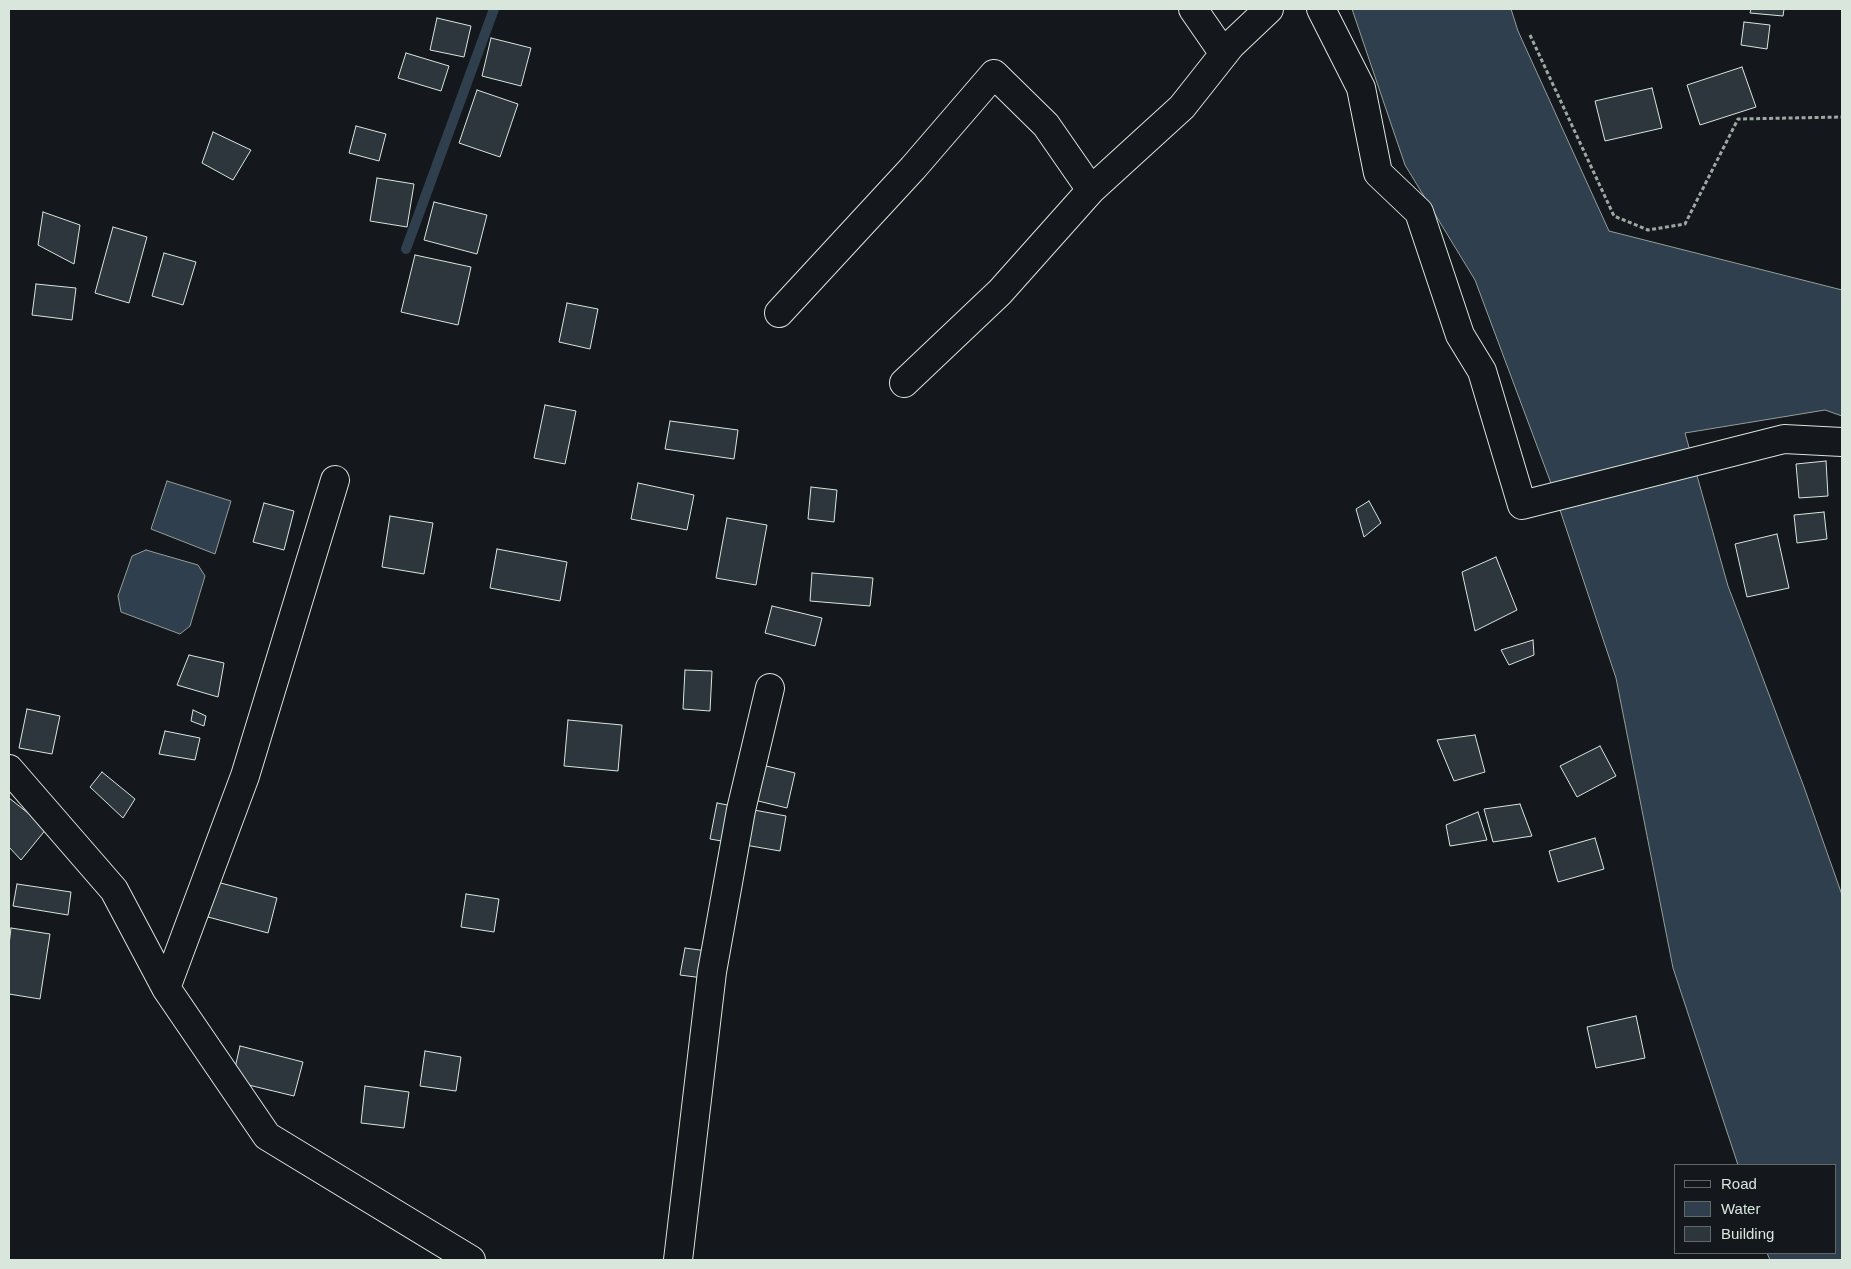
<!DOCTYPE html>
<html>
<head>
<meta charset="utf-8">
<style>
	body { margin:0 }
	#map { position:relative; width:1851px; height:1269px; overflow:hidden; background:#14181c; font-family:Helvetica,sans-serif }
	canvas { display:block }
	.frame { position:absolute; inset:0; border:10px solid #d8e6dc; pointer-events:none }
	.legend { position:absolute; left:1674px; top:1164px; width:162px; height:90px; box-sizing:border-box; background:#14181c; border:1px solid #626a69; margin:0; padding:6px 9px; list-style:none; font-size:15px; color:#d8e6dc }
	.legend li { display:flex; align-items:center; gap:10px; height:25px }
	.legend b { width:25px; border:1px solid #626a69 }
</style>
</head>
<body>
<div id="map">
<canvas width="1851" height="1269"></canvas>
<div class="frame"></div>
<ul class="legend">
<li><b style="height:6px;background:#14181c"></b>Road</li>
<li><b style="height:14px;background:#2f3f4d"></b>Water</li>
<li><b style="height:14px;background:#2c363c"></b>Building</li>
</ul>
</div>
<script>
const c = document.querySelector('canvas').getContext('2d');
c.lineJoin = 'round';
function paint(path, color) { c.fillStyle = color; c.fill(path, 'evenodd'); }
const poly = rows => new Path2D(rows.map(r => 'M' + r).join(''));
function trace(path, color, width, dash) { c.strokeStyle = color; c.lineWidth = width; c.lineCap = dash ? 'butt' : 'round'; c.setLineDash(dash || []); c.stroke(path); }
const water = poly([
	[1352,9,1511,9,1518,31,1609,231,1842,290,1842,416,1825,410,1685,433,1728,586,1804,787,1842,895,1842,1260,1770,1260,1767,1253,1835,1253,1835,1165,1738,1165,1673,968,1616,678,1552,486,1475,280,1405,165,1352,9],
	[167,481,231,501,215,554,151,529,167,481],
	[146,550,198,565,205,576,190,626,180,634,121,612,118,596,132,556,146,550]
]);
paint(water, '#2f3f4d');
trace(water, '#939e99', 1);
trace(poly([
	[406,249,494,9]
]), '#2f3f4d', 10);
const building = poly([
	[1751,9,1784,9,1783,16,1750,13,1751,9],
	[437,18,471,26,464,57,430,50,437,18],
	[1744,22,1770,25,1767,49,1741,45,1744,22],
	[491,38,531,48,521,86,482,76,491,38],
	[406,53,449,66,441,91,398,78,406,53],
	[1742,67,1756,107,1700,125,1687,85,1742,67],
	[1652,88,1662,128,1605,141,1595,101,1652,88],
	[477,90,518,104,500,157,459,143,477,90],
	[356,126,386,134,379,161,349,153,356,126],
	[213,132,251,150,233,180,202,163,213,132],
	[377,178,414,184,407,227,370,221,377,178],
	[434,202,487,215,477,254,424,240,434,202],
	[43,212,80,225,74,264,38,245,43,212],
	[113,227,147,237,129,303,95,293,113,227],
	[164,253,196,262,183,305,152,296,164,253],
	[415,255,471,267,458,325,401,312,415,255],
	[36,284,76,288,72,320,32,315,36,284],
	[567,303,598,309,590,349,559,342,567,303],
	[545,405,576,411,565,464,534,458,545,405],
	[670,421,738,430,734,459,665,449,670,421],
	[1826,461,1828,496,1799,498,1796,464,1826,461],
	[638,483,694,495,687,530,631,519,638,483],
	[811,487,837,490,834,522,808,519,811,487],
	[1369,501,1381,523,1364,537,1356,509,1369,501],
	[264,503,294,511,284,550,253,542,264,503],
	[1824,512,1827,539,1797,543,1794,515,1824,512],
	[390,516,433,523,424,574,382,567,390,516],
	[727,518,767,525,756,585,716,578,727,518],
	[1777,534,1789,588,1747,597,1735,544,1777,534],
	[497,549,567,562,560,601,490,588,497,549],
	[1496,557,1517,610,1475,631,1462,572,1496,557],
	[812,573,873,578,870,606,810,601,812,573],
	[772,606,822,618,815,646,765,633,772,606],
	[1533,640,1534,655,1509,665,1501,650,1533,640],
	[189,655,224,663,218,697,177,685,189,655],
	[685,670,712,671,710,711,683,709,685,670],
	[27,709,60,716,52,754,19,748,27,709],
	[193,710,206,716,204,726,191,721,193,710],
	[568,720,622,725,618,771,564,766,568,720],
	[165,731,200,738,195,760,159,754,165,731],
	[1475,735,1485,772,1454,781,1437,740,1475,735],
	[1600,746,1616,776,1577,797,1560,766,1600,746],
	[758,764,795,773,787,808,750,799,758,764],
	[102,772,135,799,123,818,90,787,102,772],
	[9,798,47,828,21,860,9,847,9,798],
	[717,803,786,816,780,851,710,839,717,803],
	[1520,804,1532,836,1493,842,1484,809,1520,804],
	[1478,812,1487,840,1450,846,1446,825,1478,812],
	[1595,838,1604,869,1558,882,1549,851,1595,838],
	[217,882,277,898,268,933,208,917,217,882],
	[17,884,71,892,68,915,13,906,17,884],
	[466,894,499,899,494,932,461,927,466,894],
	[11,928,50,934,40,999,9,994,9,945,11,928],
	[685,948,707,951,703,978,680,975,685,948],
	[1636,1016,1645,1058,1596,1068,1587,1027,1636,1016],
	[240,1046,303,1062,294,1096,232,1081,240,1046],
	[425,1051,461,1057,456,1091,420,1086,425,1051],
	[365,1086,409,1092,404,1128,361,1123,365,1086]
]);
paint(building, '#2c363c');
trace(building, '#d8e6dc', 1);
const street = poly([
	[1193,9,1224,54],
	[1321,9,1361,88,1378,173,1419,212,1460,335,1482,371,1522,505,1784,439,1842,442],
	[779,313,913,168,994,74,1046,125,1091,190],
	[904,383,1000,292,1091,190,1182,107,1231,45,1269,9],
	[335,480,245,776,166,988,267,1136,471,1260],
	[9,769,114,890,166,988],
	[678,1260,712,972,741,810,770,688]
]);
trace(street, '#d8e6dc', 30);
trace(poly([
	[1530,35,1614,216,1648,230,1685,224,1738,119,1842,117]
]), '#9da8a2', 3, [4, 2.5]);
trace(street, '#14181c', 28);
</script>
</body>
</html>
